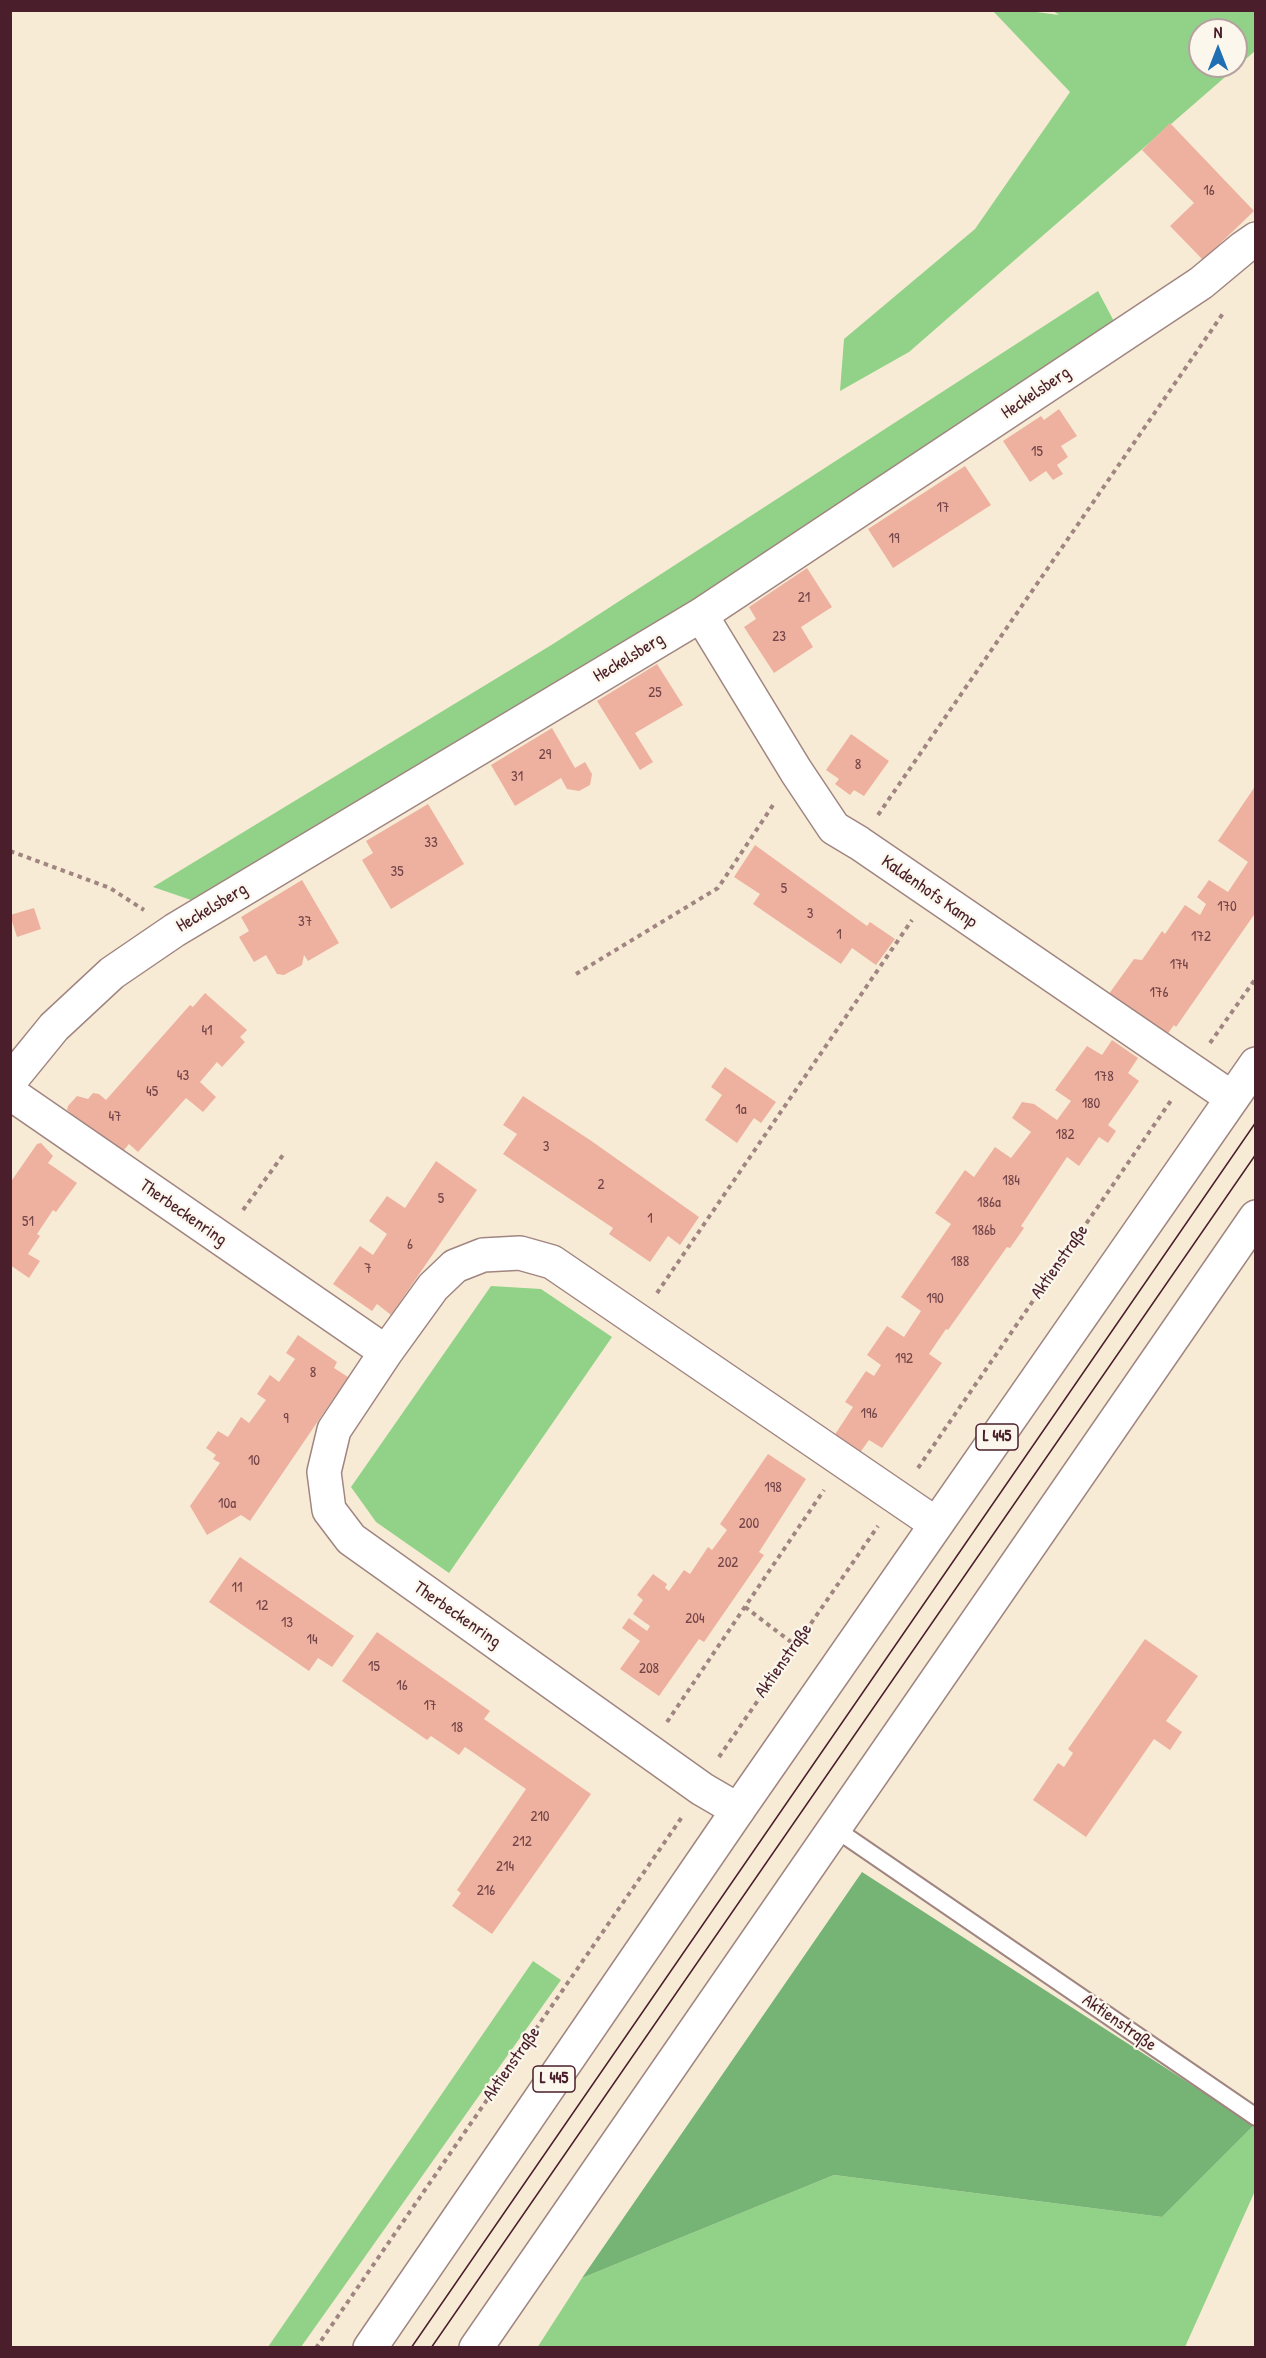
<!DOCTYPE html>
<html>
<head>
<meta charset="utf-8">
<style>
	body { margin:0 }
	#map { position:relative; width:1266px; height:2358px; overflow:hidden; background:#f7ebd6; font-family:"Patrick Hand",sans-serif }
	canvas { display:block }
	.frame { position:absolute; inset:0; border:12px solid #4a1f2b; pointer-events:none }
	.north { position:absolute; left:1188px; top:18px; width:60px; height:60px; box-sizing:border-box; background:#fbf7ec; border:2px solid #b4a19f; border-radius:50%; rotate:0deg; font-size:16px; font-weight:700; line-height:24px; text-align:center; color:#4a1f2b }
	.north::after { content:''; display:block; margin:auto; width:21px; height:27px; background:#1f6fb2; clip-path:polygon(50% 0,100% 100%,50% 72%,0 100%) }
</style>
</head>
<body>
<div id="map">
<canvas width="1266" height="2358"></canvas>
<div class="frame"></div>
<div class="north">N</div>
</div>
<script>
const c = document.querySelector('canvas').getContext('2d');
c.lineJoin = 'round';
function paint(path, color) { c.fillStyle = color; c.fill(path, 'evenodd'); }
const poly = rows => new Path2D(rows.map(r => 'M' + r).join(''));
function trace(path, color, width, dash) { c.strokeStyle = color; c.lineWidth = width; c.lineCap = dash ? 'butt' : 'round'; c.setLineDash(dash || []); c.stroke(path); }
function write(font, color, halo, rows, align = 'center') {
  c.font = font + ' "Patrick Hand",sans-serif'; c.lineWidth = 4.5; c.setLineDash([]); c.textBaseline = 'middle'; c.strokeStyle = halo; c.fillStyle = color; for (const [text, x, y, turn = 0] of rows) {
    c.save(); c.translate(x, y); c.rotate((+turn || 0) * Math.PI / 180); c.textAlign = isNaN(turn) ? turn : align; if (halo) c.strokeText(text, 0, 0); c.fillText(text, 0, 0); c.restore();
  }
}
paint(poly([
	[993,11,1029,11,1059,15,1053,11,1255,11,1255,51,909,352,840,391,844,339,975,229,1070,92],
	[1200,30,1236,30,1236,66,1200,66],
	[1098,291,1117,327,691,604,197,902,153,887,553,644],
	[491,1286,541,1289,612,1337,449,1573,376,1522,351,1487],
	[533,1961,561,1980,301,2347,268,2347],
	[1254,2125,1255,2191,1185,2347,537,2348,582,2278,834,2175,1162,2217]
]), '#92d288');
paint(poly([
	[862,1872,1254,2125,1162,2217,834,2175,582,2278]
]), '#75b474');
paint(poly([
	[1170,123,1254,211,1203,260,1170,226,1194,203,1142,150],
	[1059,409,1077,436,1061,446,1068,457,1057,465,1063,474,1053,480,1046,471,1030,482,1003,441,1041,416,1044,420],
	[965,466,991,505,893,568,868,529],
	[807,568,832,607,801,627,813,647,774,673,744,627,756,619,749,607],
	[657,664,683,705,635,733,653,762,640,770,597,701],
	[552,728,575,768,585,762,592,774,590,785,579,791,567,789,561,778,515,806,491,765],
	[851,734,889,761,864,796,854,790,850,795,835,784,839,779,826,770],
	[1256,785,1256,912,1176,1027,1174,1025,1164,1039,1106,998,1134,959,1142,960,1162,931,1165,934,1185,905,1200,915,1206,904,1197,897,1209,880,1228,892,1248,862,1218,841],
	[428,804,464,864,391,909,362,860,373,853,366,841],
	[755,845,867,926,870,922,895,939,876,965,852,948,841,964,753,904,760,894,734,877],
	[302,880,339,943,308,961,304,955,302,965,284,975,277,974,266,955,254,962,239,937,249,931,241,917],
	[34,908,41,929,17,937,10,915],
	[205,993,247,1030,240,1037,245,1042,222,1067,217,1062,200,1082,216,1097,203,1112,186,1098,138,1152,129,1144,124,1150,119,1149,92,1132,67,1110,68,1106,77,1096,88,1099,93,1093,99,1094,106,1100,190,1005,193,1007],
	[1112,1040,1138,1058,1128,1073,1139,1081,1108,1125,1116,1131,1108,1143,1099,1137,1079,1166,1067,1157,1021,1226,1024,1228,1010,1248,1007,1247,948,1330,946,1329,929,1354,942,1363,882,1448,869,1440,859,1454,834,1436,853,1407,845,1402,866,1371,874,1376,881,1365,867,1355,887,1326,904,1337,921,1311,901,1297,951,1224,935,1213,965,1170,974,1177,995,1147,1011,1158,1031,1132,1012,1118,1022,1102,1034,1104,1057,1120,1071,1101,1055,1090,1087,1046,1102,1055],
	[725,1067,776,1102,761,1123,754,1118,737,1143,705,1120,722,1095,711,1087],
	[523,1096,590,1140,699,1217,680,1245,668,1236,650,1262,609,1234,613,1228,503,1154,517,1134,503,1125],
	[41,1143,53,1156,48,1163,77,1183,56,1212,53,1210,37,1234,40,1236,28,1254,40,1261,29,1278,10,1265,10,1183,37,1144],
	[436,1161,477,1190,391,1315,377,1304,372,1311,333,1284,360,1246,373,1255,387,1234,369,1221,387,1196,405,1208],
	[298,1335,337,1362,334,1368,348,1377,250,1521,241,1515,207,1535,190,1506,220,1463,213,1459,216,1455,206,1448,218,1431,228,1437,241,1417,249,1423,266,1400,257,1394,270,1375,279,1382,295,1359,286,1353],
	[768,1454,806,1479,759,1552,764,1555,704,1642,699,1639,659,1696,620,1669,640,1641,622,1628,629,1618,647,1631,650,1626,633,1614,643,1600,637,1595,653,1574,667,1584,665,1588,669,1591,684,1570,690,1574,708,1547,712,1550,727,1530,720,1524],
	[240,1557,354,1636,332,1667,318,1658,309,1671,209,1602],
	[377,1632,490,1711,484,1719,591,1794,492,1934,452,1906,461,1893,457,1890,526,1789,465,1747,459,1755,431,1736,427,1740,342,1681],
	[1145,1639,1198,1676,1166,1721,1182,1732,1170,1750,1154,1739,1086,1837,1033,1800,1058,1763,1064,1767,1073,1753,1068,1749]
]), '#eeb19f');
const service = poly([
	[834,1828,1256,2117]
]);
const minor = poly([
	[701,615,796,771,834,828,859,843,1232,1098],
	[10,1081,54,1027,112,973,175,930,701,615,1201,283,1243,248,1256,239],
	[10,1093,386,1352],
	[738,1810,702,1789,351,1539,329,1510,324,1472,334,1430,386,1352,433,1287,455,1266,483,1255,520,1253,552,1262,936,1524]
]);
const primary = poly([
	[370,2348,738,1810,1256,1064],
	[476,2348,1256,1217]
]);
trace(service, '#a08580', 20);
trace(minor, '#a08580', 36);
trace(primary, '#a08580', 36);
trace(poly([
	[878,815,1224,312],
	[10,851,110,888,144,910],
	[576,974,718,888,775,802],
	[1210,1043,1256,978],
	[243,1210,283,1155],
	[657,1293,912,920],
	[918,1468,1172,1099],
	[745,1607,795,1645],
	[667,1722,824,1490],
	[719,1757,878,1526],
	[316,2348,682,1817]
]), '#a08580', 4, [4.5, 4.5]);
trace(service, '#fff', 16);
trace(minor, '#fff', 33);
trace(primary, '#fff', 33);
trace(poly([
	[411,2348,1256,1122],
	[431,2348,1256,1154]
]), '#4a1f2b', 1.5);
write('15px', '#734448', null, [
	["16",1209,191],
	["15",1037,452],
	["17",943,508],
	["19",894,539],
	["21",804,598],
	["23",779,637],
	["25",655,693],
	["29",545,755],
	["8",858,765],
	["31",517,777],
	["33",431,843],
	["35",397,872],
	["5",784,889],
	["170",1227,907],
	["3",810,914],
	["37",305,922],
	["1",839,935],
	["172",1201,937],
	["174",1179,965],
	["176",1159,993],
	["41",207,1031],
	["43",183,1076],
	["178",1104,1077],
	["45",152,1092],
	["180",1091,1104],
	["1a",741,1110],
	["47",115,1117],
	["182",1065,1135],
	["3",546,1147],
	["184",1011,1181],
	["2",601,1185],
	["5",441,1199],
	["186a",989,1203],
	["1",650,1219],
	["51",28,1222],
	["186b",984,1231],
	["6",410,1245],
	["188",960,1262],
	["7",368,1269],
	["190",935,1299],
	["192",904,1359],
	["8",313,1373],
	["196",869,1414],
	["9",286,1419],
	["10",254,1461],
	["198",773,1488],
	["10a",227,1504],
	["200",749,1524],
	["202",728,1563],
	["11",237,1588],
	["12",262,1606],
	["204",695,1619],
	["13",287,1623],
	["14",312,1640],
	["15",374,1667],
	["208",649,1669],
	["16",402,1686],
	["17",430,1706],
	["18",457,1728],
	["210",540,1817],
	["212",522,1842],
	["214",505,1867],
	["216",486,1891]
]);
for (const [x, y, w] of [
	[997,1437,42],
	[554,2079,42]
]) { const box = new Path2D(); box.roundRect(x - w / 2, y - 13, w, 26, 4.5); c.fillStyle = '#fbf7ec'; c.fill(box); trace(box, '#4a1f2b', 1.5); }
write('bold 16px', '#4a1f2b', null, [
	["L 445",997,1437],
	["L 445",554,2079]
]);
write('18px', '#4a1f2b', '#fbf7ec', [
	["Heckelsberg",1036,393,-34],
	["Heckelsberg",629,658,-31],
	["Kaldenhofs Kamp",929,892,35],
	["Heckelsberg",212,908,-31],
	["Therbeckenring",183,1213,35],
	["Aktienstraße",1060,1262,-55],
	["Therbeckenring",457,1615,35],
	["Aktienstraße",784,1661,-55],
	["Aktienstraße",1119,2023,35],
	["Aktienstraße",512,2064,-55]
]);
</script>
</body>
</html>
